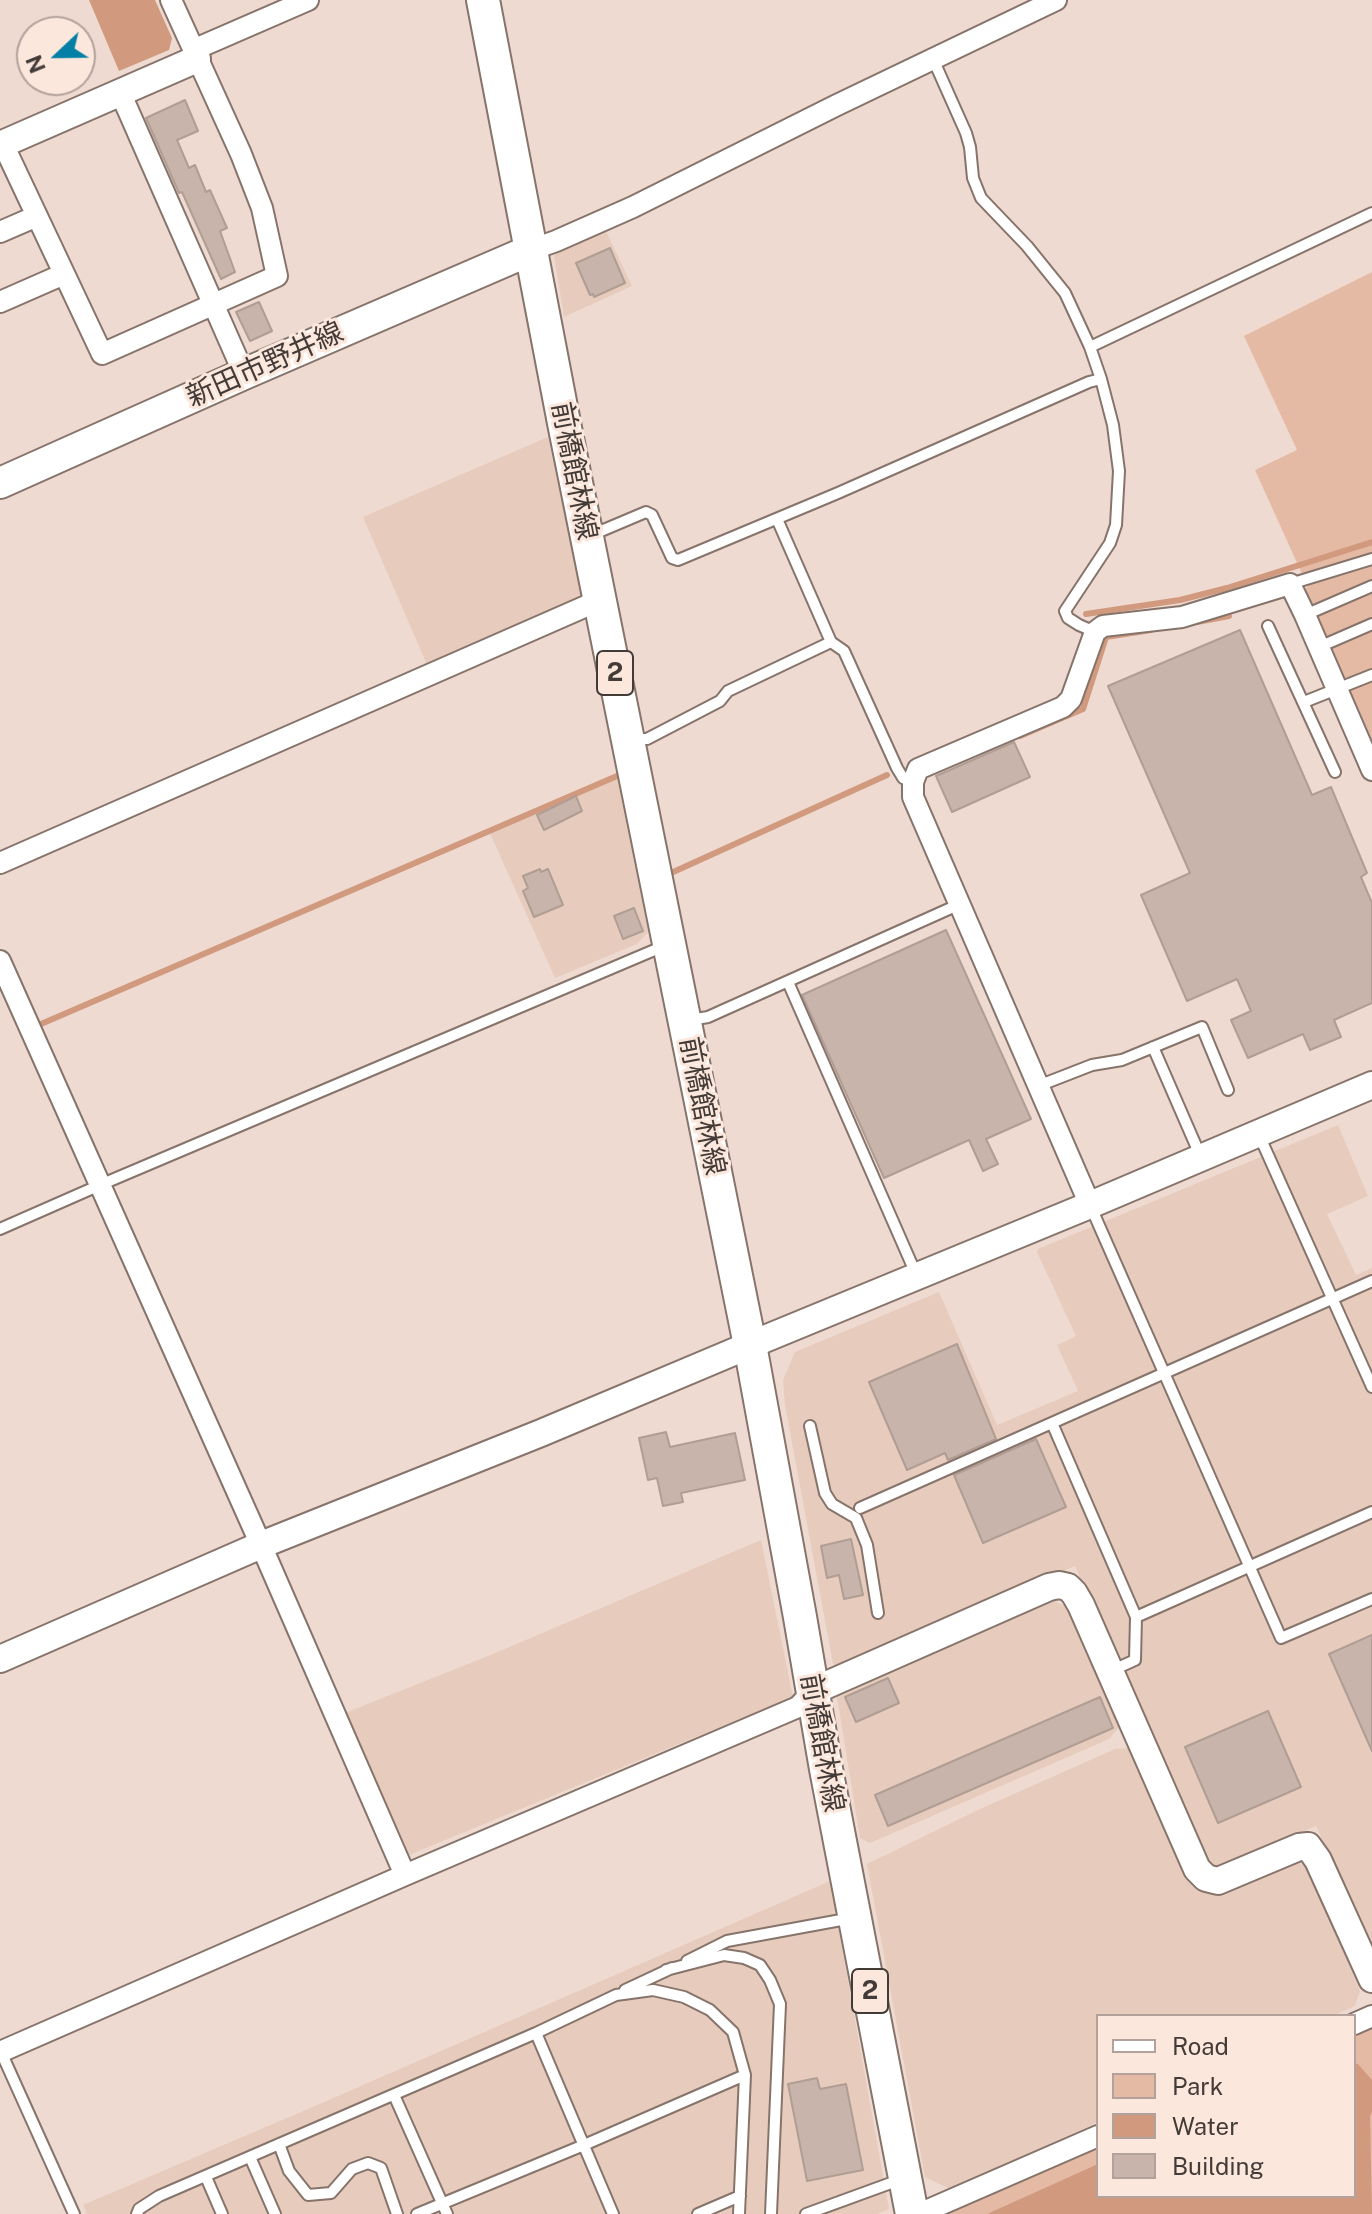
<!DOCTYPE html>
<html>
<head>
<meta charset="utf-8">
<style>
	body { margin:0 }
	#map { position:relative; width:1372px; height:2214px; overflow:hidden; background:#eedad0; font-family:"Public Sans",sans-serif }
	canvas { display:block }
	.legend { position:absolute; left:1096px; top:2014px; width:260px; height:184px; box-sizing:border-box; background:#fce7dd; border:2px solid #b2a29b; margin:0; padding:10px 14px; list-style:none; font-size:24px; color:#433b37 }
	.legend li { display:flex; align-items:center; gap:16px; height:40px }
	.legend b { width:40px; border:2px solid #b2a29b }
	.north { position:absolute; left:16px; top:16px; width:80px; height:80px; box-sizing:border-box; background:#fce7dd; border:2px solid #b2a29b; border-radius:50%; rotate:248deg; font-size:22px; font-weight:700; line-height:32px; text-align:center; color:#433b37 }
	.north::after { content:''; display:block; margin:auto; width:28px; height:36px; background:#047fa5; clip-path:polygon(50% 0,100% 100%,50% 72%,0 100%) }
</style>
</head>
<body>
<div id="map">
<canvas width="1372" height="2214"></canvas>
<ul class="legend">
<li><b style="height:10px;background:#fff"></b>Road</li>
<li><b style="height:22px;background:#e5baa4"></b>Park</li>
<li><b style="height:22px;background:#d19a7e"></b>Water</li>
<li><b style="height:22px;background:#c8b4ab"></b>Building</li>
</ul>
<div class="north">N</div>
</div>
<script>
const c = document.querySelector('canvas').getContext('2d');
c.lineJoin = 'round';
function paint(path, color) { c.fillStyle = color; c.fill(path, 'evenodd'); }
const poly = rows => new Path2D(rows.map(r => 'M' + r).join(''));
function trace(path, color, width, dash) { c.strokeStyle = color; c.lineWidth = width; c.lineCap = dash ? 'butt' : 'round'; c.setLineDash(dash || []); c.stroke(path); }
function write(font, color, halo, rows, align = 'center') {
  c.font = font + ' "Public Sans","Noto Sans JP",sans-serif'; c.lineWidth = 6; c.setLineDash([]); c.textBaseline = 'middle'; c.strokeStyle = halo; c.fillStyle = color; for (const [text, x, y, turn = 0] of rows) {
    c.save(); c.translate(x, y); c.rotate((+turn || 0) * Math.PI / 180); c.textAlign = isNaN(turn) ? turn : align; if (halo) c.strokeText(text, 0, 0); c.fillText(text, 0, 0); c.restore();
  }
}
paint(poly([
	[605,229,632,286,564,317,554,256,557,250],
	[548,437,583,601,428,667,363,517],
	[617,776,648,932,637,944,555,978,489,831],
	[1338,1125,1368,1196,1327,1214,1356,1275,1372,1268,1372,1950,1316,1826,1221,1868,1206,1863,1075,1566,841,1668,833,1664,785,1405,783,1380,795,1352,939,1292,997,1425,1078,1391,1057,1345,1076,1336,1037,1252,1038,1249],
	[761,1540,793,1697,404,1857,345,1713,493,1654],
	[1052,1600,1066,1607,1119,1727,1109,1739,870,1843,860,1838,837,1697],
	[1128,1748,1194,1885,1213,1895,1294,1859,1307,1868,1360,1991,1355,2006,1332,2016,1098,2016,1098,2122,950,2189,925,2177,867,1864,980,1809,1115,1749],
	[830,1881,889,2209,877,2214,87,2214,83,2205,322,2103]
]), '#e7ccbe');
paint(poly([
	[1372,272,1372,555,1303,576,1255,470,1297,450,1244,336],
	[1372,565,1372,748,1303,595,1304,590,1309,585,1317,581],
	[1369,2029,1372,2029,1372,2214,949,2214,1098,2148,1098,2196,1354,2196,1354,2036]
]), '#e5baa4');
paint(poly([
	[89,0,155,0,172,38,169,50,119,71],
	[1354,2063,1358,2064,1372,2080,1372,2112,1370,2116,1372,2214,987,2214,1098,2164,1098,2196,1354,2196]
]), '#d19a7e');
trace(poly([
	[1086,614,1180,600,1227,588,1372,542],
	[1197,622,1229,616],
	[1020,736,1083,709,1106,637,1151,630],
	[671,873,887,775],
	[34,1027,617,776]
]), '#d19a7e', 6);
const building = poly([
	[185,100,198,131,177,140,189,168,195,165,206,192,210,190,227,228,220,231,235,272,221,279,182,192,179,193,146,118,185,100],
	[610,248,625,283,594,297,593,294,590,295,576,263,610,248],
	[259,302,272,331,250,341,236,312,259,302],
	[1240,630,1312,795,1331,787,1367,873,1361,877,1372,903,1372,1003,1334,1020,1341,1037,1310,1050,1303,1034,1248,1058,1231,1020,1251,1011,1237,979,1187,1001,1141,895,1190,873,1108,686,1240,630],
	[1014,742,1030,777,952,812,936,776,1014,742],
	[576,796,582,811,544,830,537,815,576,796],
	[540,869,541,872,548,869,563,905,534,917,523,891,528,888,523,876,540,869],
	[634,908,643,931,623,939,614,916,634,908],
	[946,930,1031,1119,986,1139,998,1164,983,1171,969,1140,884,1178,802,995,946,930],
	[957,1344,996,1439,948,1460,945,1453,907,1470,869,1382,957,1344],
	[666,1432,670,1447,735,1433,745,1480,681,1493,683,1502,663,1506,657,1478,648,1480,639,1438,666,1432],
	[1036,1439,1066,1507,983,1543,954,1475,1036,1439],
	[851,1539,863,1595,844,1599,839,1575,827,1578,821,1546,851,1539],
	[1372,1635,1372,1751,1329,1654,1372,1635],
	[888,1678,899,1703,856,1722,845,1697,888,1678],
	[1100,1697,1113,1728,888,1826,875,1795,1100,1697],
	[1268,1711,1301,1787,1218,1823,1185,1747,1268,1711],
	[817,2078,820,2089,846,2084,863,2170,807,2181,788,2084,817,2078]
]);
paint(building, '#c8b4ab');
trace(building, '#b09d93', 2);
const service = poly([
	[933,59,966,133,970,147,973,178,981,198,1027,246,1065,293,1090,347,1101,379,1113,425,1119,471,1116,525,1110,543,1065,611,1068,618,1079,625,1095,632],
	[1090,347,1372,213],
	[777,519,831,642,844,651,897,768,903,778,913,782],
	[588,531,601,531,646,512,652,515,672,558,678,560,838,493,1089,382,1101,379],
	[1290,584,1372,559],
	[1305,615,1372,586],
	[1268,626,1335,772],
	[1319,647,1372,624],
	[1304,702,1372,675],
	[634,739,647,739,720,701,728,691,831,642],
	[788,982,916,1274],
	[690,1020,708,1017,960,904],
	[1153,1047,1200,1155],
	[1038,1086,1092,1065,1122,1060,1202,1027,1228,1090],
	[1259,1135,1372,1387],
	[1090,1205,1281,1638,1372,1599],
	[0,1229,100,1185,664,946],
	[1052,1423,1136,1617,1135,1660,1111,1671],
	[810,1426,825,1493,832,1504,856,1518,867,1545,878,1613],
	[860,1508,1372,1281],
	[1136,1617,1372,1512],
	[687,1961,727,1941,852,1918],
	[666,1970,724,1955,744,1958,760,1965,770,1980,780,2004,771,2214],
	[625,1990,672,1968],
	[536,2033,613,2214],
	[1,2052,74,2214],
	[394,2095,447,2214],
	[279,2144,289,2171,308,2195,331,2193,352,2169,368,2163,381,2168,397,2214],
	[250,2157,275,2214],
	[206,2177,222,2214],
	[137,2214,139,2209,159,2196,536,2033,616,1995,653,1990,684,1997,710,2010,733,2032,745,2075,739,2214],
	[417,2214,584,2145,745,2075],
	[698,2214,740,2196],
	[806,2214,902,2179]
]);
const minor = poly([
	[193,50,308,0],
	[120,92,244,374],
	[3,144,102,354,277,276,262,208,241,154,171,0],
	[0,232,37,216],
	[531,250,556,241,633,207,837,105,1056,0],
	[0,302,64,274],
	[0,863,600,600],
	[0,961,261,1545,405,1875],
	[1090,1205,913,797,913,782,918,769,1063,707,1071,699,1095,632,1103,626,1182,617,1290,584,1305,615,1372,770],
	[1354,2024,1372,2016],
	[0,2052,405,1875,798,1707,813,1691],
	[919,2214,1098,2136]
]);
const tertiary = poly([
	[0,145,197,59],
	[0,1659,261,1545,541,1433,750,1345,1090,1205,1372,1085],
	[813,1691,1049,1587,1059,1585,1068,1587,1074,1593,1081,1605,1197,1869,1206,1878,1218,1881,1299,1847,1308,1846,1318,1860,1372,1979]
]);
const secondary = poly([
	[0,483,244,374,531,250]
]);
const primary = poly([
	[483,0,565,428,750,1345,800,1617,826,1769,912,2214]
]);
trace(service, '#86746b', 14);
trace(minor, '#86746b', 24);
trace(tertiary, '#86746b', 30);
trace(secondary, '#86746b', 34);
trace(primary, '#86746b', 36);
trace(service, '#fff', 10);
trace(minor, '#fff', 20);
trace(tertiary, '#fff', 26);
trace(secondary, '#fff', 30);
trace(primary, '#fff', 32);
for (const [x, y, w] of [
	[615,673,36],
	[870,1991,36]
]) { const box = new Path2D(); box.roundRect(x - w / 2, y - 22, w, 44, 6); c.fillStyle = '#fce7dd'; c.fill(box); trace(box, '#433b37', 2); }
write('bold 26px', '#433b37', null, [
	["2",615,673],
	["2",870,1991]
]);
write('28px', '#433b37', '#fce7dd', [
	["新田市野井線",265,365,-24],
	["前橋館林線",574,471,79],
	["前橋館林線",702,1106,79],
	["前橋館林線",822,1743,80]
]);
</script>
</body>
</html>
